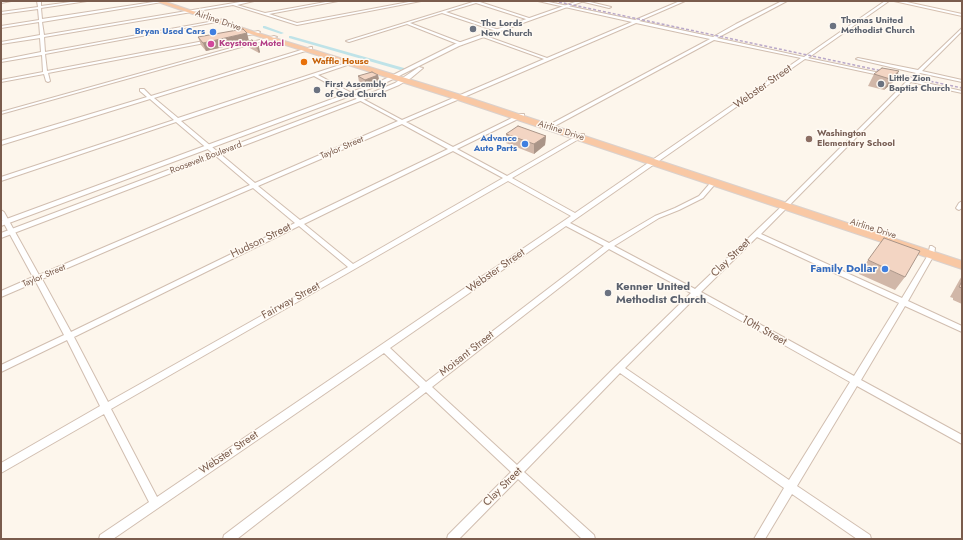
<!DOCTYPE html>
<html>
<head>
<meta charset="utf-8">
<style>
	body { margin:0 }
	#map { position:relative; width:963px; height:540px; overflow:hidden; background:#fdf6ec; font-family:Jost,sans-serif }
	canvas { display:block }
	.frame { position:absolute; inset:0; border:2px solid #7a5c4d; pointer-events:none }
</style>
</head>
<body>
<div id="map">
<canvas width="963" height="540"></canvas>
<div class="frame"></div>
</div>
<script>
const c = document.querySelector('canvas').getContext('2d');
c.lineJoin = 'round';
const poly = rows => new Path2D(rows.map(r => 'M' + r).join(''));
function paint(path, color) { c.fillStyle = color; c.fill(path, 'evenodd'); }
function trace(path, color, width, dash) { c.strokeStyle = color; c.lineWidth = width; c.lineCap = dash ? 'butt' : 'round'; c.setLineDash(dash || []); c.stroke(path); }
function write(font, color, halo, rows, align = 'center') {
  c.font = font + ' Jost,sans-serif'; c.lineWidth = 3; c.setLineDash([]); c.textBaseline = 'middle'; c.strokeStyle = halo; c.fillStyle = color; for (const [text, x, y, turn = 0] of rows) {
    c.save(); c.translate(x, y); c.rotate((+turn || 0) * Math.PI / 180); c.textAlign = isNaN(turn) ? turn : align; if (halo) c.strokeText(text, 0, 0); c.fillText(text, 0, 0); c.restore();
  }
}
paint(poly([
	[263,26,265,26,284,33,281,34,263,28,263,26],
	[291,36,404,68,404,69,400,70,289,38,289,36,291,36]
]), '#bfe3e8');
const minor = poly([
	[1,1,11,1,1,3,1,1],
	[37,1,41,1,41,6,78,1,87,1,41,8,42,19,160,1,168,1,42,22,44,35,246,1,254,1,237,5,265,13,331,1,338,1,269,14,297,23,414,1,421,1,297,25,233,5,44,37,45,52,225,19,227,20,45,54,47,71,209,40,210,40,210,42,48,73,50,81,48,82,46,81,44,74,1,82,1,80,43,72,42,55,1,62,1,60,41,52,40,38,1,44,1,42,40,35,39,22,1,28,1,26,39,20,38,9,1,14,1,12,38,7,37,1],
	[476,1,481,1,480,2,532,19,529,20,476,3,446,12,499,30,499,32,442,13,410,23,462,43,462,45,460,45,407,24,349,42,346,41,476,1],
	[538,1,544,1,635,20,680,1,685,1,639,21,713,37,736,24,782,1,787,1,717,38,804,57,885,1,889,1,808,58,909,79,916,73,856,59,858,58,918,70,962,28,962,31,922,71,962,80,962,82,920,73,913,80,962,91,962,93,911,82,761,234,902,298,928,255,930,246,932,246,935,248,934,255,908,301,962,326,962,332,905,306,861,380,962,435,962,444,857,386,797,486,870,535,871,539,857,539,792,494,765,539,754,539,784,488,620,373,524,472,594,535,595,539,582,539,518,479,459,539,447,539,448,535,511,472,426,392,237,539,223,539,224,535,420,387,384,353,113,539,99,539,100,535,149,502,104,414,1,473,1,463,100,406,67,340,1,372,1,365,64,335,36,282,1,297,1,291,33,277,1,218,1,210,4,212,39,275,250,185,176,122,1,181,1,177,174,120,150,99,1,145,1,141,147,97,140,91,140,89,144,89,151,96,311,47,312,47,312,49,154,98,178,118,355,60,357,61,356,62,318,75,402,120,544,59,483,37,483,35,547,58,632,22,538,1],
	[636,23,710,39,547,126,547,128,551,128,714,40,801,58,575,213,512,178,584,136,584,134,580,134,507,176,457,149,524,116,524,114,520,114,453,147,406,122,636,23],
	[805,59,907,81,783,205,695,289,614,246,659,218,679,210,703,198,716,183,716,181,712,181,699,196,675,208,655,216,609,243,570,223,805,59],
	[314,76,398,121,255,183,181,121,314,76],
	[402,124,448,149,300,220,258,186,402,124],
	[453,151,503,178,353,264,304,224,453,151],
	[508,181,571,216,157,497,111,409,508,181],
	[253,188,295,223,71,332,42,279,253,188],
	[299,226,348,267,108,402,74,337,299,226],
	[566,226,604,246,426,382,390,348,566,226],
	[757,237,899,303,854,376,701,292,757,237],
	[609,249,691,293,616,366,517,465,432,387,609,249],
	[697,296,850,382,789,480,625,368,697,296],
	[580,1,586,1,611,7,609,8,580,1],
	[258,31,260,32,259,33,239,37,237,36,258,31],
	[274,36,277,37,1,114,1,112,274,36],
	[962,201,962,208,959,210,957,209,956,208,959,203,962,201]
]);
const tertiary = poly([
	[578,1,584,1,459,46,385,83,1,226,1,221,381,81,455,44,578,1],
	[419,67,423,68,411,78,399,85,363,100,1,238,1,233,359,98,395,83,419,67]
]);
const secondary = poly([
	[894,1,902,1,962,14,962,16,894,1]
]);
const trunk = poly([
	[155,1,163,1,255,32,461,95,962,261,962,269,455,99,251,34,155,1]
]);
trace(minor, '#d1beb0', 2);
trace(tertiary, '#d1beb0', 2);
trace(secondary, '#d6c0b0', 2);
trace(trunk, '#dad1cd', 2);
paint(minor, '#fff');
paint(tertiary, '#fff');
paint(secondary, '#fff');
paint(trunk, '#f9c8a4');
trace(poly([
	[554,1,962,88]
]), '#b9a8c9', 1.5, [3, 2]);
paint(poly([
	[198,37,249,41,252,40,260,52,259,53,248,47,246,42,206,51,201,45],
	[899,71,893,82,884,90,868,86,874,74],
	[378,75,379,80,365,85,359,82,358,76],
	[506,134,546,136,545,145,534,154,506,143],
	[868,260,905,277,895,290,859,274],
	[962,276,962,304,953,300,953,298,950,297,960,279]
]), '#d1b7a8');
paint(poly([
	[247,33,249,41,206,51,203,43],
	[259,47,260,52,259,53,257,48],
	[899,71,893,82,884,90,890,79],
	[378,75,379,80,365,85,365,80],
	[546,136,545,145,534,154,534,144]
]), '#aa9588');
const building = poly([
	[243,29,247,33,203,43,198,37,243,29],
	[252,40,259,47,257,48,246,42,252,40],
	[882,68,899,71,890,79,874,74,882,68],
	[372,72,378,75,365,80,358,76,372,72],
	[518,126,546,136,534,144,506,134,518,126],
	[884,238,920,251,905,277,868,260,884,238],
	[962,281,962,288,959,287,962,281]
]);
paint(building, '#f3d5c3');
trace(building, '#aa9588', 1);
for (const [x, y, r, color] of [
	[833,26,4,"#6b7280"],
	[473,29,4,"#6b7280"],
	[213,32,4,"#3f7fe0"],
	[211,44,4,"#d1479c"],
	[304,62,4,"#e8710a"],
	[881,84,4,"#6b7280"],
	[317,90,4,"#6b7280"],
	[809,139,4,"#8d6e63"],
	[525,144,4,"#3f7fe0"],
	[885,269,4,"#3f7fe0"],
	[608,293,4,"#6b7280"]
]) { const dot = new Path2D(); dot.arc(x, y, r, 0, 2 * Math.PI); c.fillStyle = color; c.fill(dot); trace(dot, '#fffaf3', 1.5); }
write('9px', '#7a5c4d', '#fffaf3', [
	["Airline Drive",218,21,19],
	["Airline Drive",561,131,18],
	["Taylor Street",342,148,-23],
	["Roosevelt Boulevard",206,158,-21],
	["Airline Drive",873,229,18],
	["Taylor Street",44,276,-23]
]);
write('bold 9px', '#5b616d', '#fffaf3', [
	["Thomas United",841,21],
	["Methodist Church",841,31],
	["The Lords",481,24],
	["New Church",481,34],
	["Little Zion",889,79],
	["Baptist Church",889,89],
	["First Assembly",325,85],
	["of God Church",325,95]
], 'left');
write('bold 9px', '#366cbe', '#fffaf3', [
	["Bryan Used Cars",205,32],
	["Advance",517,139],
	["Auto Parts",517,149]
], 'right');
write('bold 9px', '#b23c85', '#fffaf3', [
	["Keystone Motel",219,44]
], 'left');
write('bold 9px', '#c56008', '#fffaf3', [
	["Waffle House",312,62]
], 'left');
write('bold 9px', '#785e54', '#fffaf3', [
	["Washington",817,134],
	["Elementary School",817,144]
], 'left');
write('11px', '#7a5c4d', '#fffaf3', [
	["Webster Street",763,87,-35],
	["Hudson Street",261,241,-26],
	["Clay Street",731,258,-44],
	["Webster Street",496,271,-35],
	["Fairway Street",291,301,-29],
	["10th Street",764,331,29],
	["Moisant Street",467,354,-38],
	["Webster Street",229,453,-34],
	["Clay Street",503,487,-45]
]);
write('bold 11px', '#366cbe', '#fffaf3', [
	["Family Dollar",877,269]
], 'right');
write('bold 11px', '#5b616d', '#fffaf3', [
	["Kenner United",616,287],
	["Methodist Church",616,300]
], 'left');
</script>
</body>
</html>
